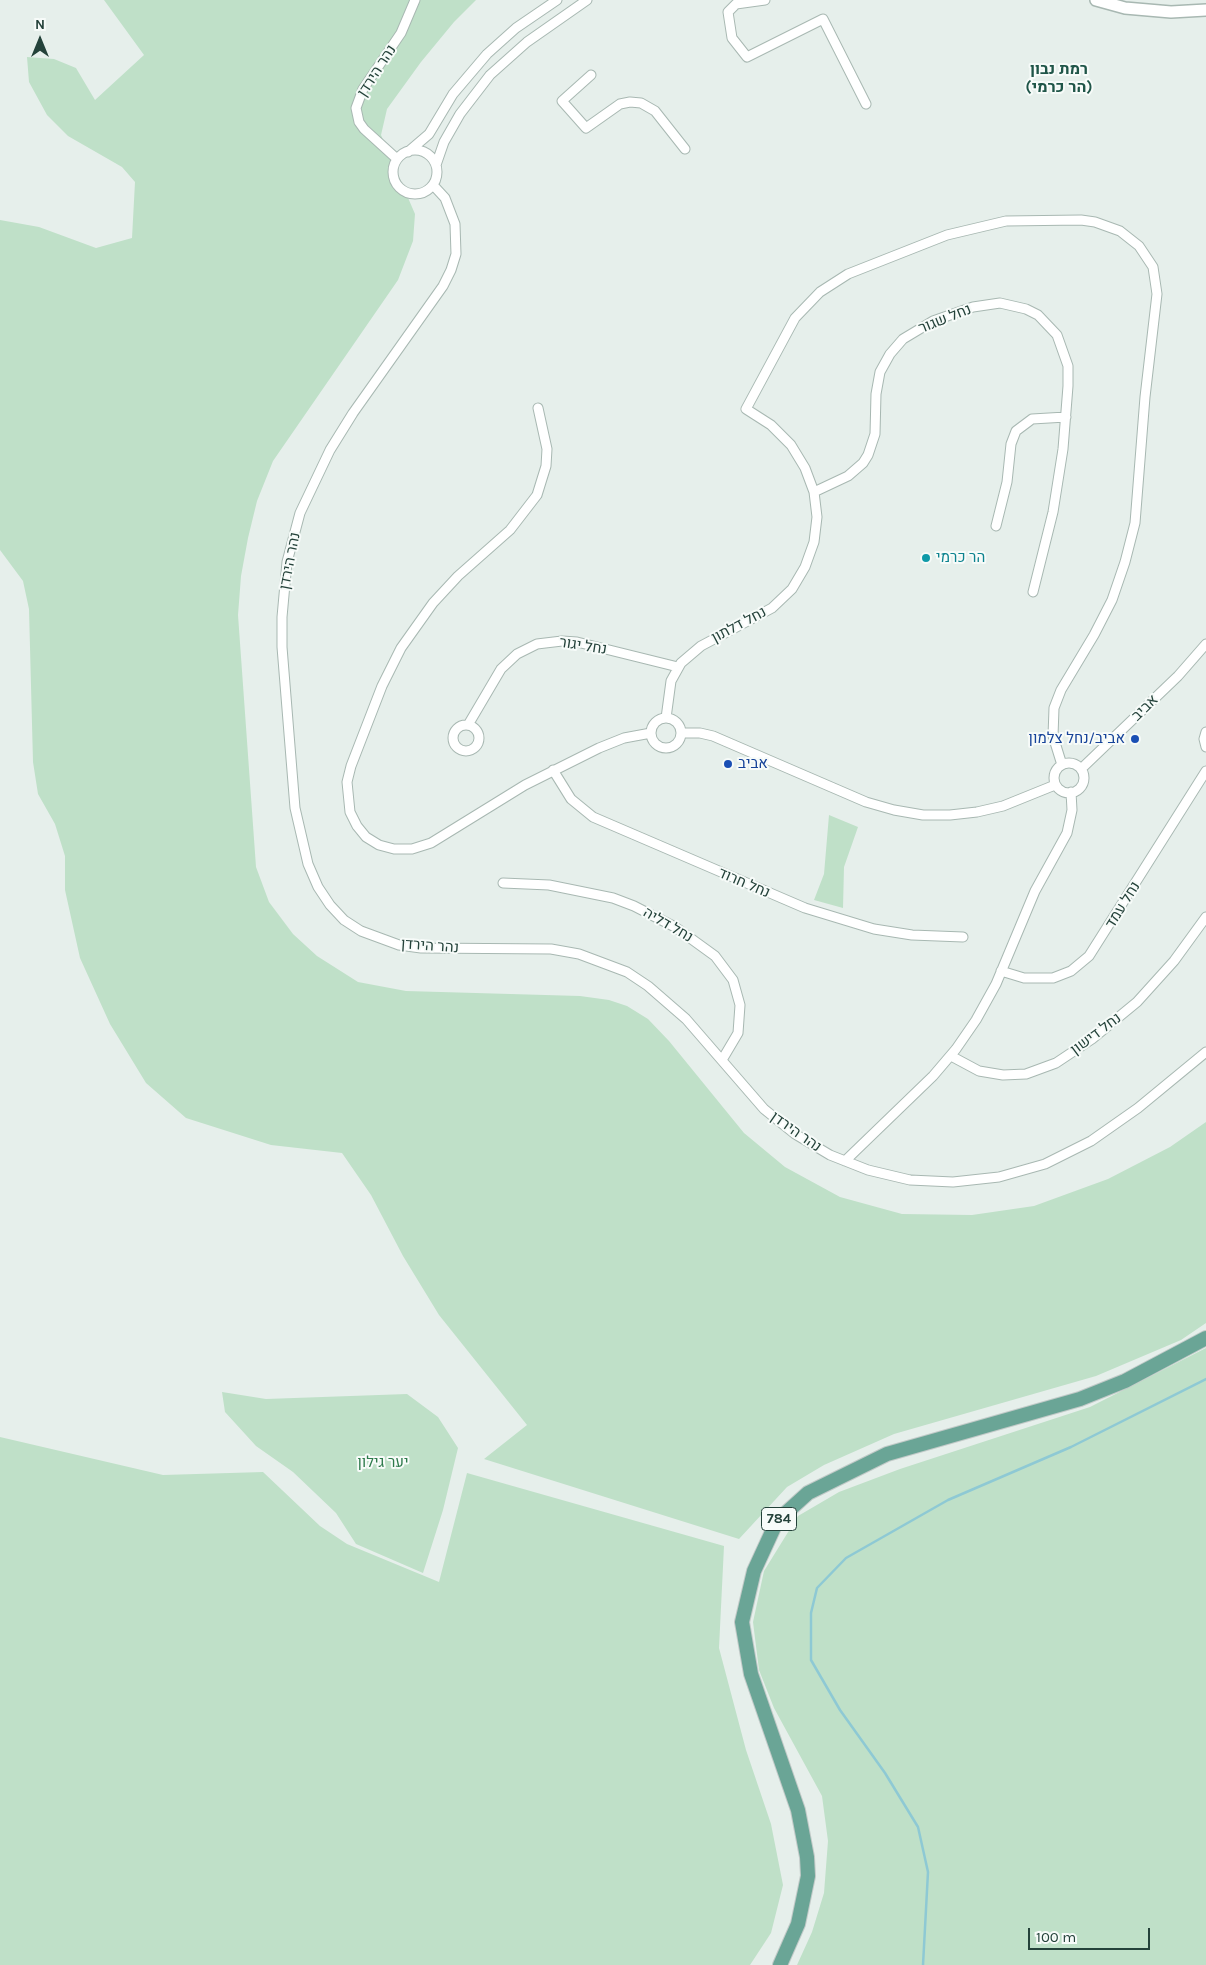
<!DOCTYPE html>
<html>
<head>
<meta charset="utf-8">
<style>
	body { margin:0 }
	#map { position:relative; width:1206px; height:1965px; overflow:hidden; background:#e6efeb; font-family:Karla,sans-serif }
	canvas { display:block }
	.north { position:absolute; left:15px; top:15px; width:50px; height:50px; -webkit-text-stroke:4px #f7fbf9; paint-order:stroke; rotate:0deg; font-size:14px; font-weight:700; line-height:20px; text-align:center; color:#24423a }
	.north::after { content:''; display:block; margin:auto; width:18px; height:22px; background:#24423a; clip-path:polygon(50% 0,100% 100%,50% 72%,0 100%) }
	.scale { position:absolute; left:1028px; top:1928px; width:122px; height:22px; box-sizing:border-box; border:2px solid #24423a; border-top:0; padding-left:6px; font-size:15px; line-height:18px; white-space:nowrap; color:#24423a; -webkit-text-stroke:4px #f7fbf9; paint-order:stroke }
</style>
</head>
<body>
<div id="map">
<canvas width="1206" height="1965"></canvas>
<div class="north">N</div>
<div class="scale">100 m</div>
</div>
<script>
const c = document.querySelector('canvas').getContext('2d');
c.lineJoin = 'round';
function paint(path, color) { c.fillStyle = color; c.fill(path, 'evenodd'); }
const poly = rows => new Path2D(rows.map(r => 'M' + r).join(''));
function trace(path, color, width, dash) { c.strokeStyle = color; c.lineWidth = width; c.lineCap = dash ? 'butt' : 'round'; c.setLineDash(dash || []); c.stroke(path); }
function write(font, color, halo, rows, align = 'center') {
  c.font = font + ' Karla,Heebo,sans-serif'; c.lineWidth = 4; c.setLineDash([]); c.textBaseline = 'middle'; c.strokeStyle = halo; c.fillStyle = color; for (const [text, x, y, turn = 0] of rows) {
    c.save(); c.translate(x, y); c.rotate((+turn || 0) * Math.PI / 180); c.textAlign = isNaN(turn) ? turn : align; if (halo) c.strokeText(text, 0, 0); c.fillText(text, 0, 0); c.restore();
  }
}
paint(poly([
	[104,0,476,0,454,22,421,62,387,109,381,135,415,214,413,241,398,280,273,461,257,501,248,538,241,576,238,615,256,867,269,902,293,934,317,956,358,982,406,991,580,996,609,1000,627,1006,648,1019,669,1041,744,1133,785,1167,840,1197,902,1214,972,1215,1034,1206,1108,1179,1170,1147,1206,1122,1206,1323,1181,1340,1096,1376,894,1434,824,1465,787,1487,739,1539,484,1459,527,1425,439,1315,403,1256,371,1195,342,1153,271,1145,186,1118,146,1083,110,1024,80,958,65,890,65,856,55,824,38,794,33,762,29,609,23,581,0,550,0,220,39,227,96,248,132,238,135,182,122,167,68,136,47,115,29,82,27,57,54,59,76,68,95,100,144,55],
	[829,815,858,827,844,867,843,908,814,900,824,874],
	[1206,1348,1206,1965,797,1965,812,1932,824,1893,828,1841,822,1796,774,1708,759,1670,753,1622,764,1571,798,1516,839,1492,900,1469,1090,1407],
	[222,1392,266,1399,407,1394,438,1417,458,1448,443,1510,423,1573,356,1544,336,1513,293,1472,256,1446,225,1412],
	[0,1437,163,1475,263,1472,320,1526,347,1544,439,1582,467,1473,724,1546,719,1648,746,1750,771,1824,783,1885,771,1933,750,1965,0,1965]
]), '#bfe0c8');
trace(poly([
	[923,1965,928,1872,918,1827,885,1773,840,1710,811,1660,811,1613,817,1588,846,1558,948,1500,1071,1447,1206,1379]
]), '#8ec9d4', 2.5);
const minor = poly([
	[765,0,736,4,728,12,732,38,747,57,823,19,866,104],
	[591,75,562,101,586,128,620,104,630,102,641,103,655,111,685,149],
	'393 172a22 22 0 1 1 44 0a22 22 0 1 1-44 0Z',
	[408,152,429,134,453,94,487,54,516,28,557,0],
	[397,159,364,129,359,122,356,108,363,89,401,33,415,0],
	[436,165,444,142,460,114,490,75,527,42,587,0],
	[433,185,445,198,455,224,456,254,451,270,443,286,353,413,330,450,300,513,287,562,282,617,282,647,295,808,308,864,318,887,330,905,344,920,361,931,399,945,421,948,551,949,579,954,627,972,648,986,686,1019,764,1109,795,1134,830,1155,868,1170,910,1180,953,1182,999,1177,1045,1164,1091,1141,1138,1108,1206,1052],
	[538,408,547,449,546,466,537,495,510,530,458,576,433,603,401,648,382,686,351,766,347,782,350,812,357,826,366,837,379,845,394,849,412,849,431,843,525,785,599,748,624,738,651,733],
	[814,492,848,476,863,463,868,455,875,434,876,394,880,372,890,354,903,339,933,321,973,307,1000,303,1026,309,1038,315,1057,335,1068,366,1068,386,1063,449,1053,512,1033,592],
	[996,526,1007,482,1011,444,1016,431,1032,419,1066,417],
	[666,718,671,681,681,663,701,646,772,608,792,589,805,567,814,542,817,517,814,492,805,468,791,445,771,425,746,409,795,318,820,292,848,274,947,235,1006,221,1081,220,1095,222,1120,231,1139,246,1153,267,1157,294,1145,397,1135,523,1125,562,1112,600,1094,635,1061,690,1054,708,1053,736,1062,765],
	'651 733a15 15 0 1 1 30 0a15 15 0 1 1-30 0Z',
	'453 738a13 13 0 1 1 26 0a13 13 0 1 1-26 0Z',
	[468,725,501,669,517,654,537,644,562,641,577,642,678,667],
	[1206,732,1204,739,1206,747],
	[681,733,700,733,713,736,866,802,894,810,923,815,950,815,977,812,1003,806,1055,785],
	'1054 778a15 15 0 1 1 30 0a15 15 0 1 1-30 0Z',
	[1081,769,1178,676,1206,644],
	[553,770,571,799,593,817,805,908,874,929,912,935,963,937],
	[503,883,549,885,613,898,634,906,675,927,715,956,733,980,740,1005,738,1033,722,1060],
	[1001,971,1024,978,1053,978,1071,971,1089,956,1206,771],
	[951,1056,979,1071,1003,1075,1026,1074,1056,1063,1092,1039,1137,1002,1174,961,1206,917],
	[845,1161,933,1076,956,1049,976,1020,996,984,1035,891,1067,833,1072,810,1071,792]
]);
const tertiary = poly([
	[1096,0,1125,8,1171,12,1206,10]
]);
const primary = poly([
	[780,1965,798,1924,808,1876,807,1857,798,1810,751,1674,742,1622,754,1571,777,1521,808,1493,887,1454,1080,1399,1125,1381,1206,1338]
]);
trace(minor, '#a8b8b2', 11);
trace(tertiary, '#a8b8b2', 14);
trace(primary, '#c2cac8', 16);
trace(minor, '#fff', 9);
trace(tertiary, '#fff', 11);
trace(primary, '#6aa596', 14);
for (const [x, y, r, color] of [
	[926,558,5,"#0f9aa8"],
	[1135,739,5,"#1a4fb4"],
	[728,764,5,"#1a4fb4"]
]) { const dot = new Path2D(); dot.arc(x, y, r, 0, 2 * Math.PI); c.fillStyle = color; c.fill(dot); trace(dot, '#f7fbf9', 2); }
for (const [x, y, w] of [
	[779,1519,35]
]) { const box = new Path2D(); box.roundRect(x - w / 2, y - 11.5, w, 23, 4); c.fillStyle = '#f7fbf9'; c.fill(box); trace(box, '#24423a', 1); }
write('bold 14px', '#24423a', null, [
	["784",779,1519]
]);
write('15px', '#24423a', '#f7fbf9', [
	["נהר הירדן",377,71,-57],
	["נחל שגור",945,319,-22],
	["נהר הירדן",290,561,-79],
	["נחל דלתון",739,625,-28],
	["נחל יגור",583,646,9],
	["אביב",1145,708,-44],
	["נחל חרוד",744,883,23],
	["נחל עמד",1123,905,-58],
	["נחל דליה",668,925,30],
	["נהר הירדן",430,946,4],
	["נחל דישון",1096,1034,-37],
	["נהר הירדן",796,1132,35]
]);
write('15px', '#0d838f', '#f7fbf9', [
	["הר כרמי",936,558]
], 'left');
write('15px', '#164399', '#f7fbf9', [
	["אביב/נחל צלמון",1125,739],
	["אביב",738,764,"left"]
], 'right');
write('15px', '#2d7a4b', '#f7fbf9', [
	["יער גילון",383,1463]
]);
write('bold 16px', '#1f5548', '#f7fbf9', [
	["רמת נבון",1059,69],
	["(הר כרמי)",1059,87]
]);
</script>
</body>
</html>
